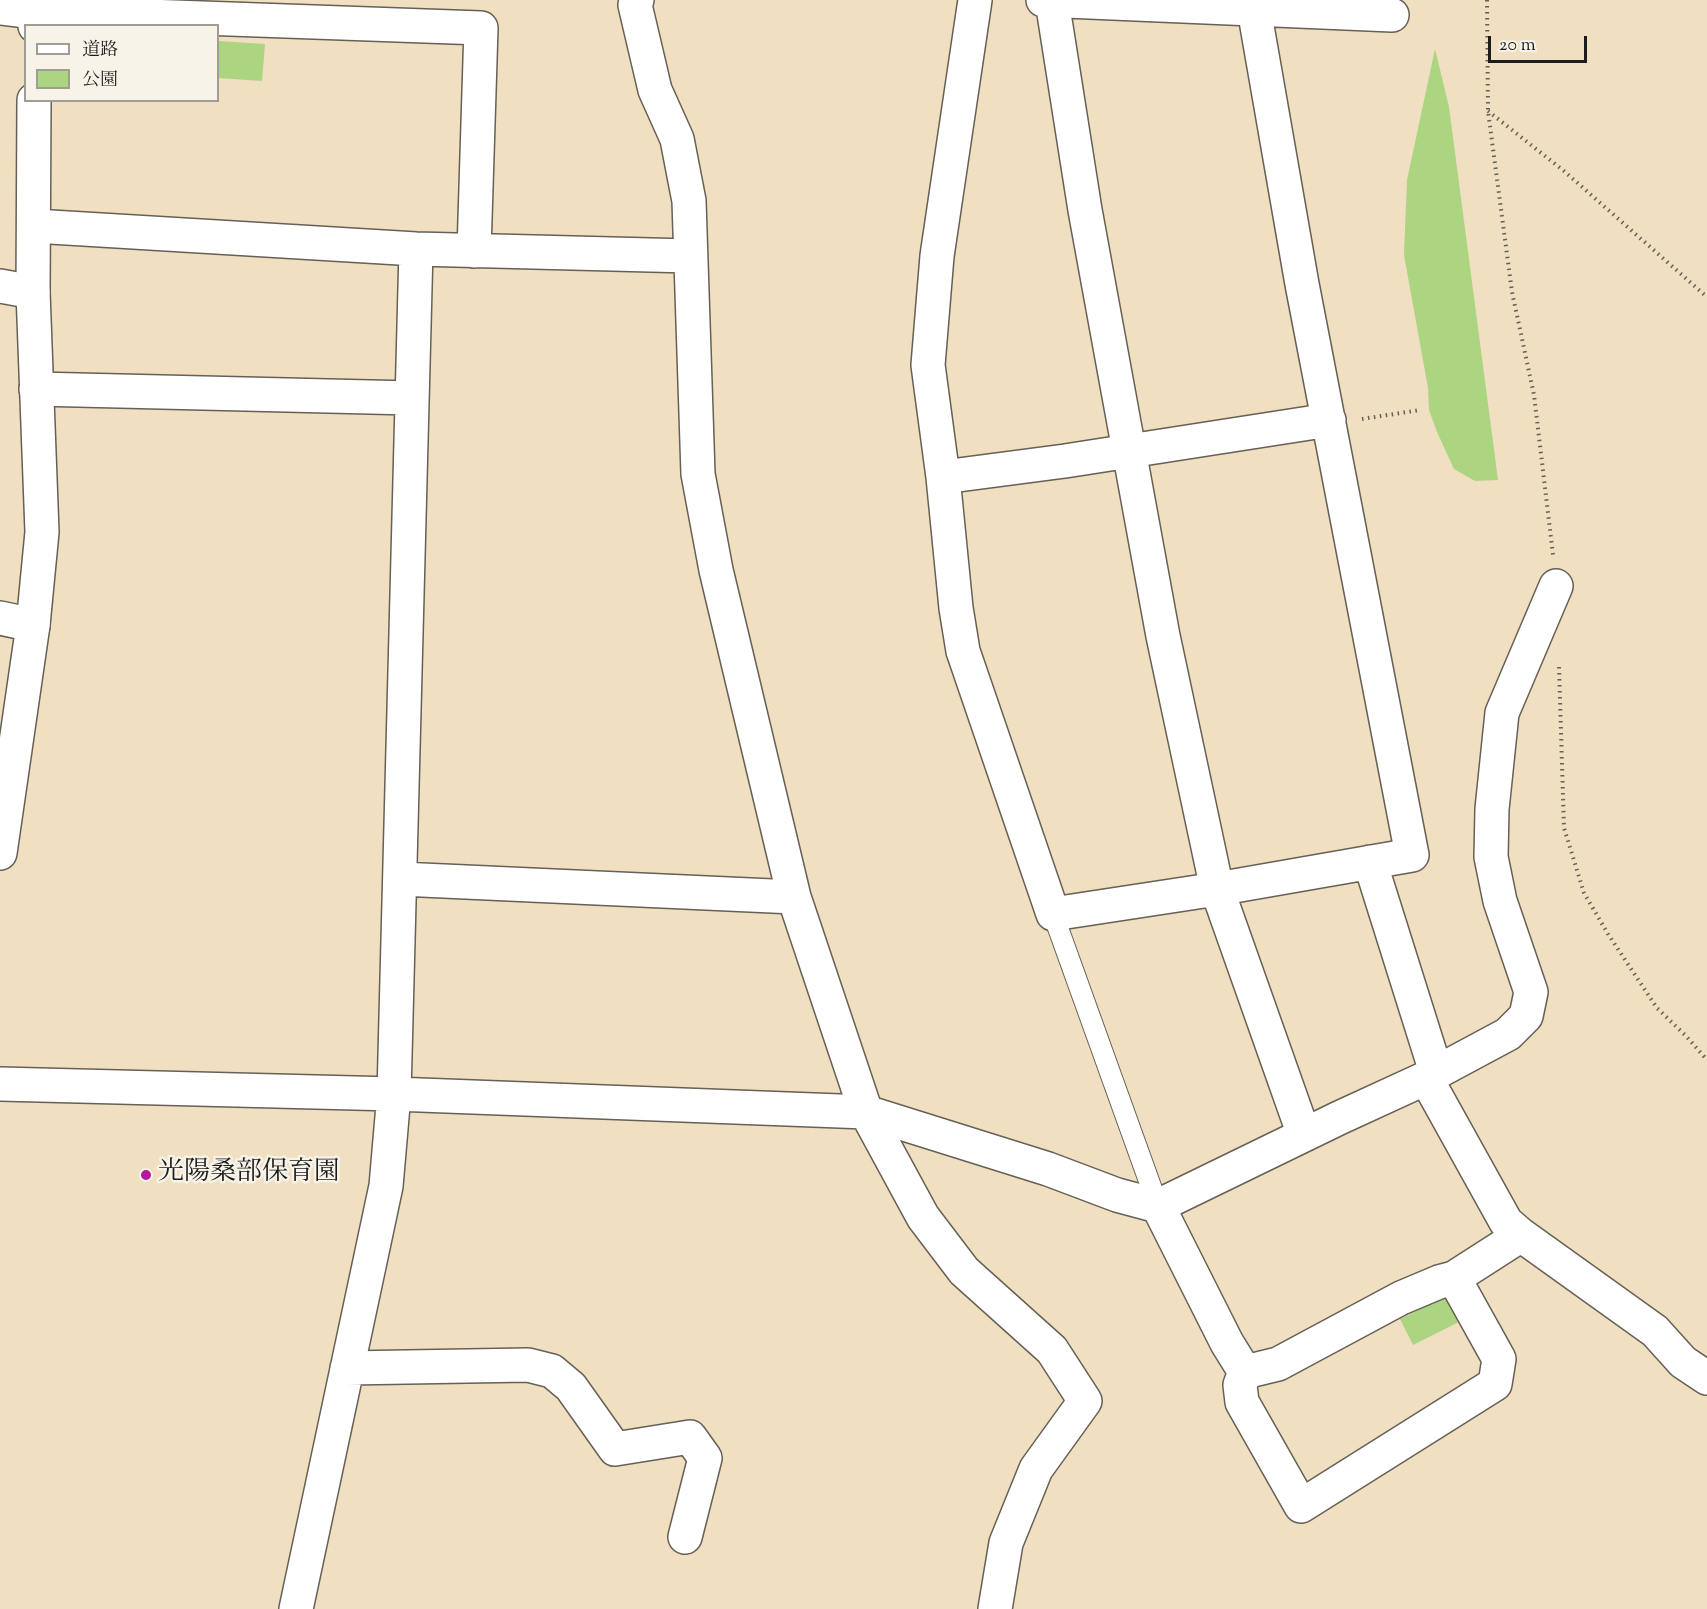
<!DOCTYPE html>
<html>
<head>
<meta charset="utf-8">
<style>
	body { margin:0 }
	#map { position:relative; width:1707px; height:1609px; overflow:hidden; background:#f0dfc0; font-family:"Sorts Mill Goudy","Noto Serif JP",serif }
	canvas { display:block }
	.legend { position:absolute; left:24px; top:24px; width:195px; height:78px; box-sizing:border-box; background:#f7f3e8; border:2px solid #9f9d96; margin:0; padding:8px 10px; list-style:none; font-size:18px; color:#1c1c1c }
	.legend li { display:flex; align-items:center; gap:12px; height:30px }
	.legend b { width:30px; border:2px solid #9f9d96 }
	.scale { position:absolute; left:1488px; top:36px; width:99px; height:27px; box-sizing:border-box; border:3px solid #1c1c1c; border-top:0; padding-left:8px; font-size:18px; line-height:21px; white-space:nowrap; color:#1c1c1c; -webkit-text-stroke:4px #f7f3e8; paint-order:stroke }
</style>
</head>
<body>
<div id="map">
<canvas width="1707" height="1609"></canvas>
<ul class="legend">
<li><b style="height:8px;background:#fff"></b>道路</li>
<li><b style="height:16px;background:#acd581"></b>公園</li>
</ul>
<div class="scale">20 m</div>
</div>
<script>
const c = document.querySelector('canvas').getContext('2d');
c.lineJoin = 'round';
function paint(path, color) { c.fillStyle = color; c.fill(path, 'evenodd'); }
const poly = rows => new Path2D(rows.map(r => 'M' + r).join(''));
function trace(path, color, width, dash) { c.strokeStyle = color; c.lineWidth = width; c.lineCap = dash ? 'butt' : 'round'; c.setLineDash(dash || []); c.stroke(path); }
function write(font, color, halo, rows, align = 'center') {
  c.font = font + ' "Sorts Mill Goudy","Noto Serif JP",serif'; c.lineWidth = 5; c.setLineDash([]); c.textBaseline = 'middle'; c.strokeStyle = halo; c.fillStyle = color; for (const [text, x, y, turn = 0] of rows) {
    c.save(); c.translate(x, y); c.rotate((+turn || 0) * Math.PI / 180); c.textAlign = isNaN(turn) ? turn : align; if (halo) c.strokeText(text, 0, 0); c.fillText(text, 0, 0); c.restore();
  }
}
paint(poly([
	[218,41,265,44,262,81,218,78],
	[1435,49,1449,107,1498,480,1475,481,1454,469,1437,432,1429,410,1428,388,1404,255,1407,180],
	[1452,1293,1465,1319,1413,1345,1400,1319]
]), '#acd581');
const service = poly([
	[1053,914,1158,1206]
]);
const minor = poly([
	[637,0,635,5,655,90,677,139,689,201,698,474,716,570,794,897,866,1112,923,1217,964,1271,1052,1350,1085,1401,1036,1469,1006,1543,995,1609],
	[975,0,937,256,928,365,943,477,956,608,963,651,1053,914,1217,889,1412,855,1302,284,1254,9],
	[1043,0,1392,15],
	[1052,1,1085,210,1163,636,1217,889,1304,1135],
	[0,8,35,12,481,28,474,251],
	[34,226,416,249,690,256],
	[0,286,33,292],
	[36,389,412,398],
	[943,477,1065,461,1329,420],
	[0,618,33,625],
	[1370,862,1436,1072],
	[400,879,794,897],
	[1426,1078,1506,1222,1521,1235,1655,1331,1683,1362,1707,1378],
	[0,1084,394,1094,866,1112,1048,1169,1117,1195,1158,1206,1339,1118,1426,1078,1508,1034,1526,1016,1531,992,1500,901,1491,857,1492,809,1502,713,1556,586],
	[1158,1206,1227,1343,1245,1372,1278,1364,1401,1298,1439,1282,1454,1278,1499,1359,1495,1384,1301,1506,1242,1402,1240,1385,1245,1372],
	[1454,1278,1521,1235],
	[347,1368,528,1365,552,1371,571,1387,615,1449,690,1437,705,1458,685,1537],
	[296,1609,386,1186,394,1094,416,249]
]);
const tertiary = poly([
	[34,0,35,26],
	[0,853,33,625,42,532,33,292,34,100]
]);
trace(service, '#666055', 22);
trace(minor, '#666055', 36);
trace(tertiary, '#666055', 36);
trace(poly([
	[1487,0,1488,111,1512,292,1534,395,1553,555],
	[1488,111,1564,171,1707,297],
	[1362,419,1420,410],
	[1559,667,1564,828,1584,893,1608,934,1657,1008,1687,1037,1707,1060]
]), '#666055', 4, [1.5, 4.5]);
trace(service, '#fff', 20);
trace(minor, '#fff', 33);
trace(tertiary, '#fff', 33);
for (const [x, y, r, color] of [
	[146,1175,6,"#b5179e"]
]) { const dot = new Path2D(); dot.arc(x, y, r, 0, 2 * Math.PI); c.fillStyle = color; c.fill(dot); trace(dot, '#f7f3e8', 2); }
write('26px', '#1c1c1c', '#f7f3e8', [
	["光陽桑部保育園",158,1175]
], 'left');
</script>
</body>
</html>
